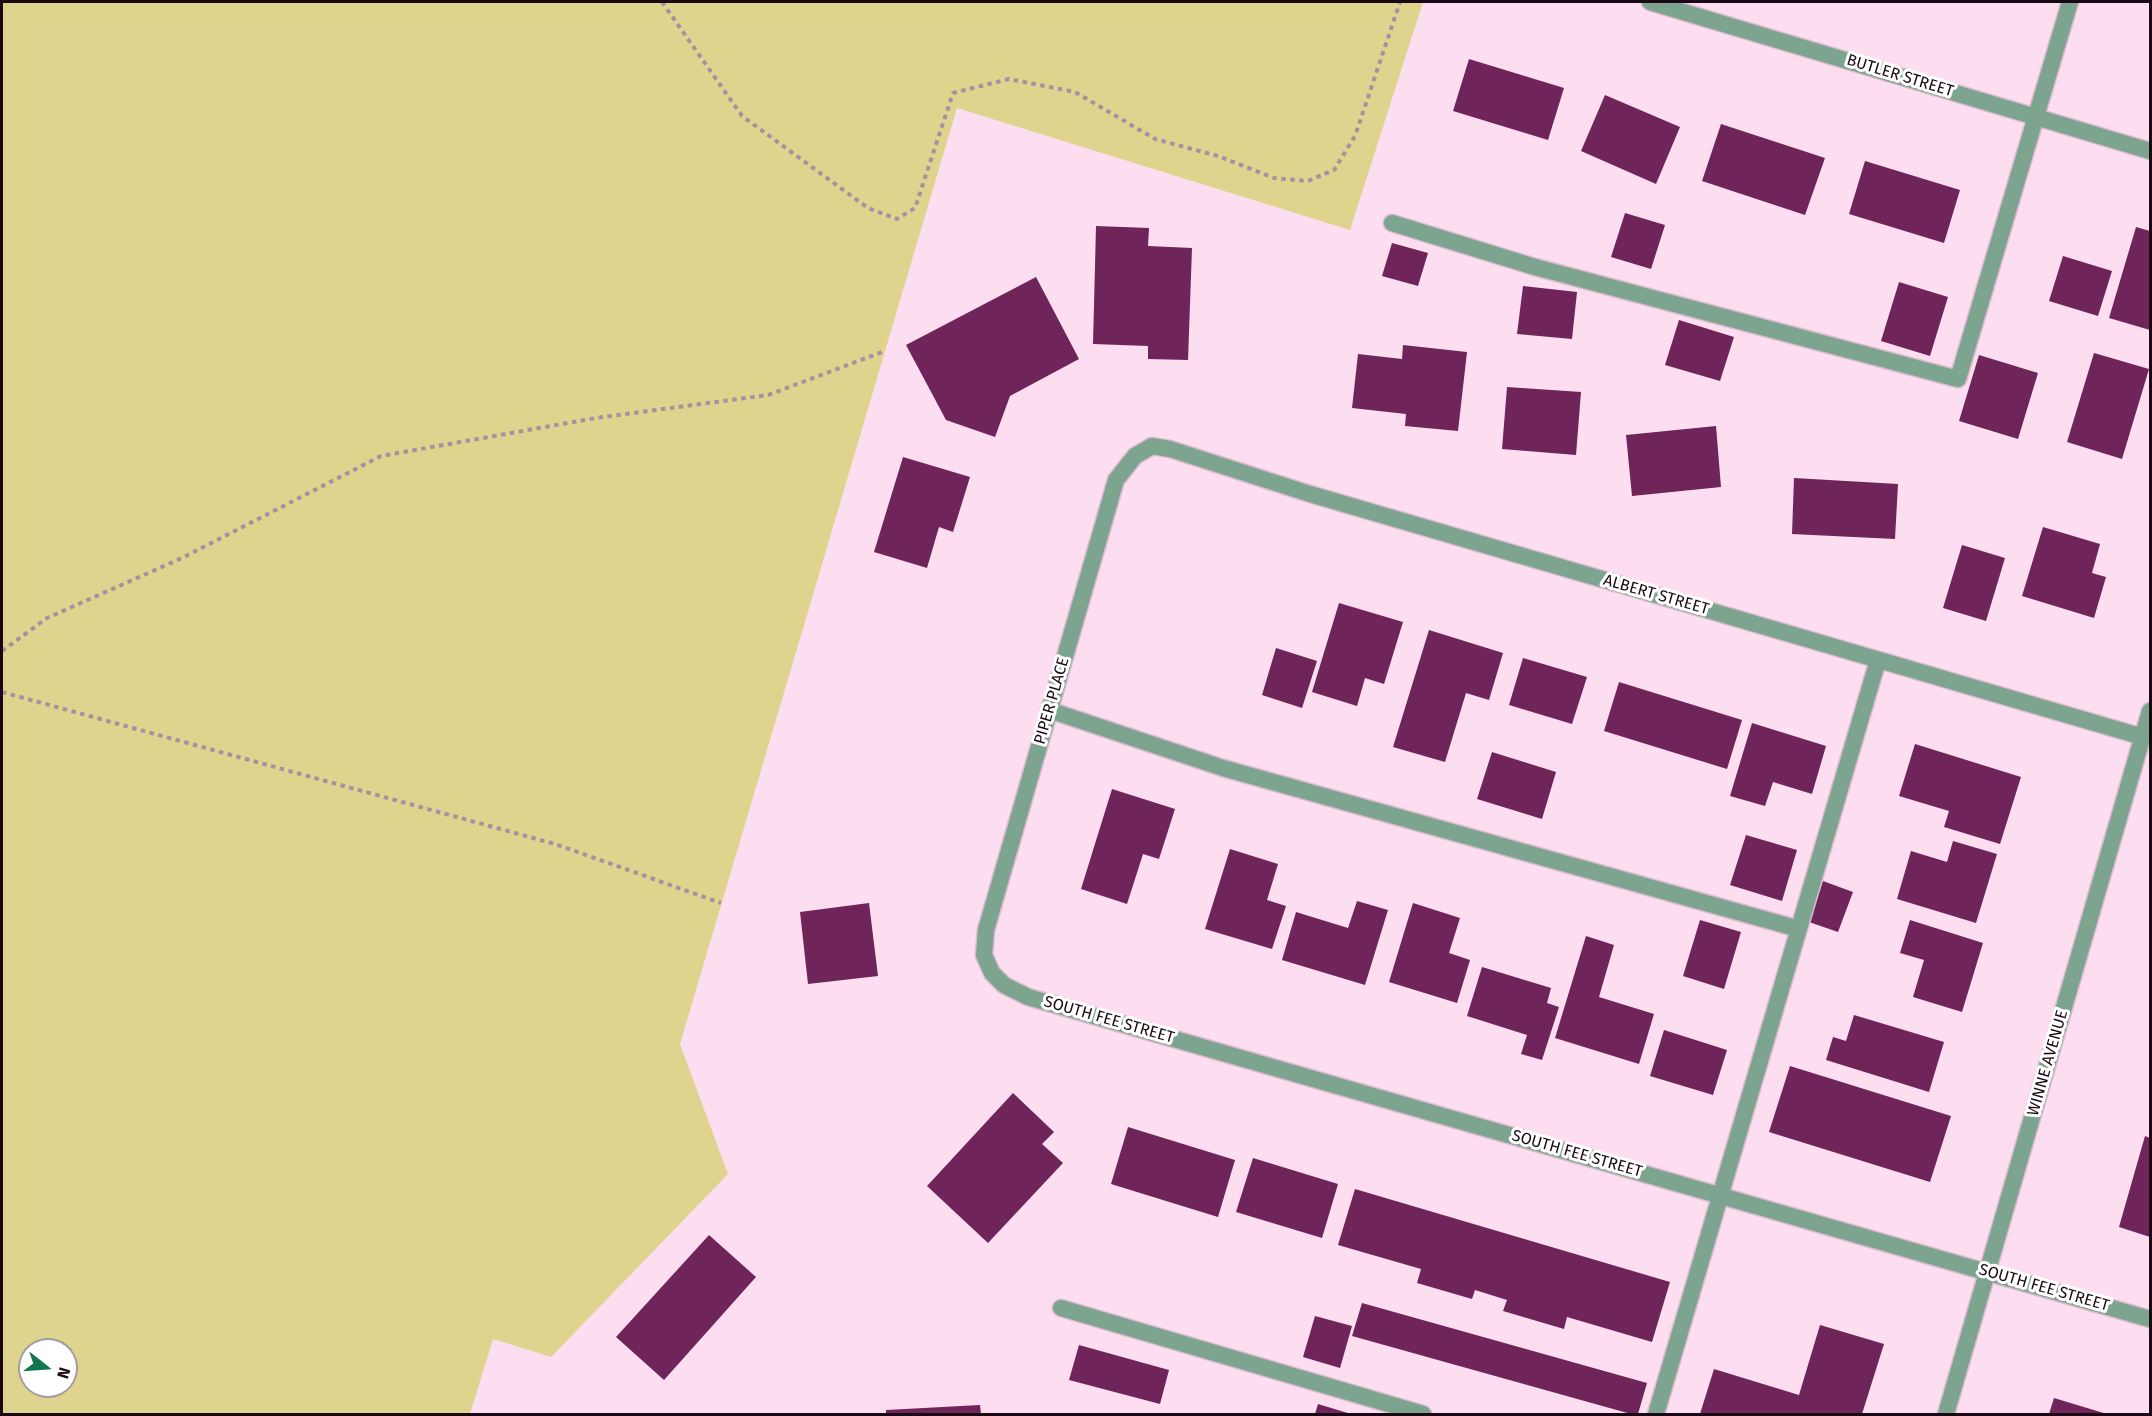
<!DOCTYPE html>
<html>
<head>
<meta charset="utf-8">
<style>
	body { margin:0 }
	#map { position:relative; width:2152px; height:1416px; overflow:hidden; background:#fdddf0; font-family:"Fira Sans",sans-serif }
	canvas { display:block }
	.frame { position:absolute; inset:0; border:3px solid #1a0915; pointer-events:none }
	.north { position:absolute; left:18px; top:1338px; width:60px; height:60px; box-sizing:border-box; background:#fff; border:2px solid #a39da1; border-radius:50%; rotate:107deg; font-size:16px; font-weight:700; line-height:24px; text-align:center; color:#1a0915 }
	.north::after { content:''; display:block; margin:auto; width:21px; height:27px; background:#0f764f; clip-path:polygon(50% 0,100% 100%,50% 72%,0 100%) }
</style>
</head>
<body>
<div id="map">
<canvas width="2152" height="1416"></canvas>
<div class="frame"></div>
<div class="north">N</div>
</div>
<script>
const c = document.querySelector('canvas').getContext('2d');
c.lineJoin = 'round';
function paint(path, color) { c.fillStyle = color; c.fill(path, 'evenodd'); }
const poly = rows => new Path2D(rows.map(r => 'M' + r).join(''));
function trace(path, color, width, dash) { c.strokeStyle = color; c.lineWidth = width; c.lineCap = dash ? 'butt' : 'round'; c.setLineDash(dash || []); c.stroke(path); }
function write(font, color, halo, rows, align = 'center') {
  c.font = font + ' "Fira Sans",sans-serif'; c.lineWidth = 6; c.setLineDash([]); c.textBaseline = 'middle'; c.strokeStyle = halo; c.fillStyle = color; for (const [text, x, y, turn = 0] of rows) {
    c.save(); c.translate(x, y); c.rotate((+turn || 0) * Math.PI / 180); c.textAlign = isNaN(turn) ? turn : align; if (halo) c.strokeText(text, 0, 0); c.fillText(text, 0, 0); c.restore();
  }
}
paint(poly([
	[2,2,1423,2,1350,230,957,108,680,1044,728,1174,551,1357,493,1339,470,1414,2,1414],
	[30,1350,66,1350,66,1386,30,1386]
]), '#dfd48e');
paint(poly([
	[1469,59,1564,88,1548,140,1453,111],
	[1605,95,1680,127,1656,184,1581,151],
	[1721,124,1825,158,1805,215,1702,181],
	[1865,161,1960,190,1944,243,1849,214],
	[1625,213,1665,225,1651,269,1611,257],
	[1096,226,1149,228,1148,246,1192,248,1188,360,1148,359,1148,346,1093,344],
	[2136,227,2150,231,2150,330,2109,318],
	[1392,243,1428,253,1418,286,1382,276],
	[2063,256,2112,271,2098,316,2049,301],
	[1036,277,1079,359,1010,396,995,437,946,420,906,345],
	[1899,282,1948,297,1930,356,1881,341],
	[1523,286,1577,292,1572,339,1517,334],
	[1679,320,1734,337,1720,381,1665,365],
	[1403,345,1467,352,1458,431,1405,426,1406,414,1352,408,1358,354,1402,359],
	[2094,353,2149,369,2122,459,2067,442],
	[1979,355,2038,373,2018,439,1959,421],
	[1507,387,1581,392,1576,455,1502,449],
	[1716,426,1721,487,1632,496,1626,435],
	[903,457,970,477,953,532,939,527,927,568,874,552],
	[1794,478,1898,484,1895,539,1792,534],
	[2043,527,2100,544,2092,573,2106,577,2094,618,2022,596],
	[1962,545,2005,558,1986,621,1943,608],
	[1339,603,1403,622,1384,684,1365,678,1357,706,1312,692],
	[1429,630,1503,653,1489,700,1466,693,1445,762,1393,747],
	[1276,648,1317,661,1302,708,1262,695],
	[1523,658,1587,677,1572,724,1509,705],
	[1619,682,1742,720,1727,769,1604,731],
	[1752,723,1826,746,1812,794,1773,782,1765,806,1730,796],
	[1915,744,2021,777,2000,844,1944,827,1949,811,1899,796],
	[1492,752,1556,772,1542,819,1477,799],
	[1112,789,1175,809,1159,859,1143,854,1127,904,1081,889],
	[1746,835,1797,850,1782,901,1730,885],
	[1953,841,1997,854,1976,923,1897,899,1911,851,1947,862],
	[1230,849,1278,864,1267,900,1286,906,1272,949,1205,929],
	[1823,881,1853,892,1838,932,1809,922],
	[1357,901,1388,910,1365,985,1282,960,1296,912,1348,928],
	[869,903,878,976,808,984,800,912],
	[1413,903,1460,918,1449,953,1470,960,1457,1003,1389,982],
	[1700,920,1741,932,1724,989,1683,976],
	[1910,920,1983,943,1962,1012,1913,997,1924,960,1900,953],
	[1586,936,1614,945,1599,997,1654,1014,1639,1064,1555,1038],
	[1482,967,1551,988,1547,1003,1559,1007,1542,1060,1521,1054,1527,1035,1467,1016],
	[1854,1015,1944,1042,1929,1092,1826,1060,1833,1037,1846,1041],
	[1664,1030,1727,1050,1713,1095,1650,1076],
	[1790,1066,1951,1116,1930,1182,1769,1132],
	[1013,1093,1054,1132,1042,1144,1063,1163,988,1243,927,1186],
	[1128,1127,1235,1160,1218,1217,1111,1184],
	[2145,1136,2150,1138,2150,1237,2119,1227],
	[1253,1158,1338,1184,1322,1238,1236,1212],
	[1355,1189,1670,1282,1652,1342,1567,1317,1564,1329,1503,1311,1507,1300,1475,1290,1472,1299,1417,1283,1421,1269,1338,1245],
	[709,1235,756,1277,664,1380,616,1337],
	[1362,1303,1647,1383,1638,1414,1631,1414,1352,1336],
	[1315,1316,1352,1326,1340,1368,1303,1357],
	[1820,1325,1884,1344,1862,1414,1700,1414,1714,1369,1799,1395],
	[1079,1345,1169,1370,1160,1404,1069,1380],
	[2054,1398,2107,1414,2049,1414],
	[1318,1404,1351,1414,1315,1414],
	[980,1405,981,1414,886,1414,886,1410]
]), '#6f255a');
const service = poly([
	[1392,223,1535,267,1958,379,2070,2],
	[1049,710,1223,768,1799,929],
	[1061,1308,1423,1414],
	[1656,1414,1878,660]
]);
const minor = poly([
	[1650,2,2150,151],
	[2143,737,1310,494,1170,449,1152,446,1135,456,1116,480,986,930,984,955,992,973,1004,985,1028,997,2150,1319],
	[1946,1414,2150,711]
]);
trace(service, '#d9bbcd', 19);
trace(minor, '#d9bbcd', 19);
trace(poly([
	[662,2,742,116,868,208,897,219,915,208,953,93,1009,79,1075,92,1155,139,1218,156,1274,178,1308,181,1334,170,1355,136,1400,2],
	[2,651,47,618,182,558,381,456,596,418,768,395,885,351],
	[2,692,555,844,721,903]
]), '#a98f9f', 4, [4.5, 4.5]);
trace(service, '#7ca48e', 16);
trace(minor, '#7ca48e', 16);
write('16px', '#1a0915', '#fff', [
	["BUTLER STREET",1900,76,17],
	["ALBERT STREET",1656,595,16],
	["PIPER PLACE",1052,701,-74],
	["SOUTH FEE STREET",1109,1020,16],
	["WINNE AVENUE",2048,1063,-74],
	["SOUTH FEE STREET",1577,1154,16],
	["SOUTH FEE STREET",2044,1288,16]
]);
</script>
</body>
</html>
